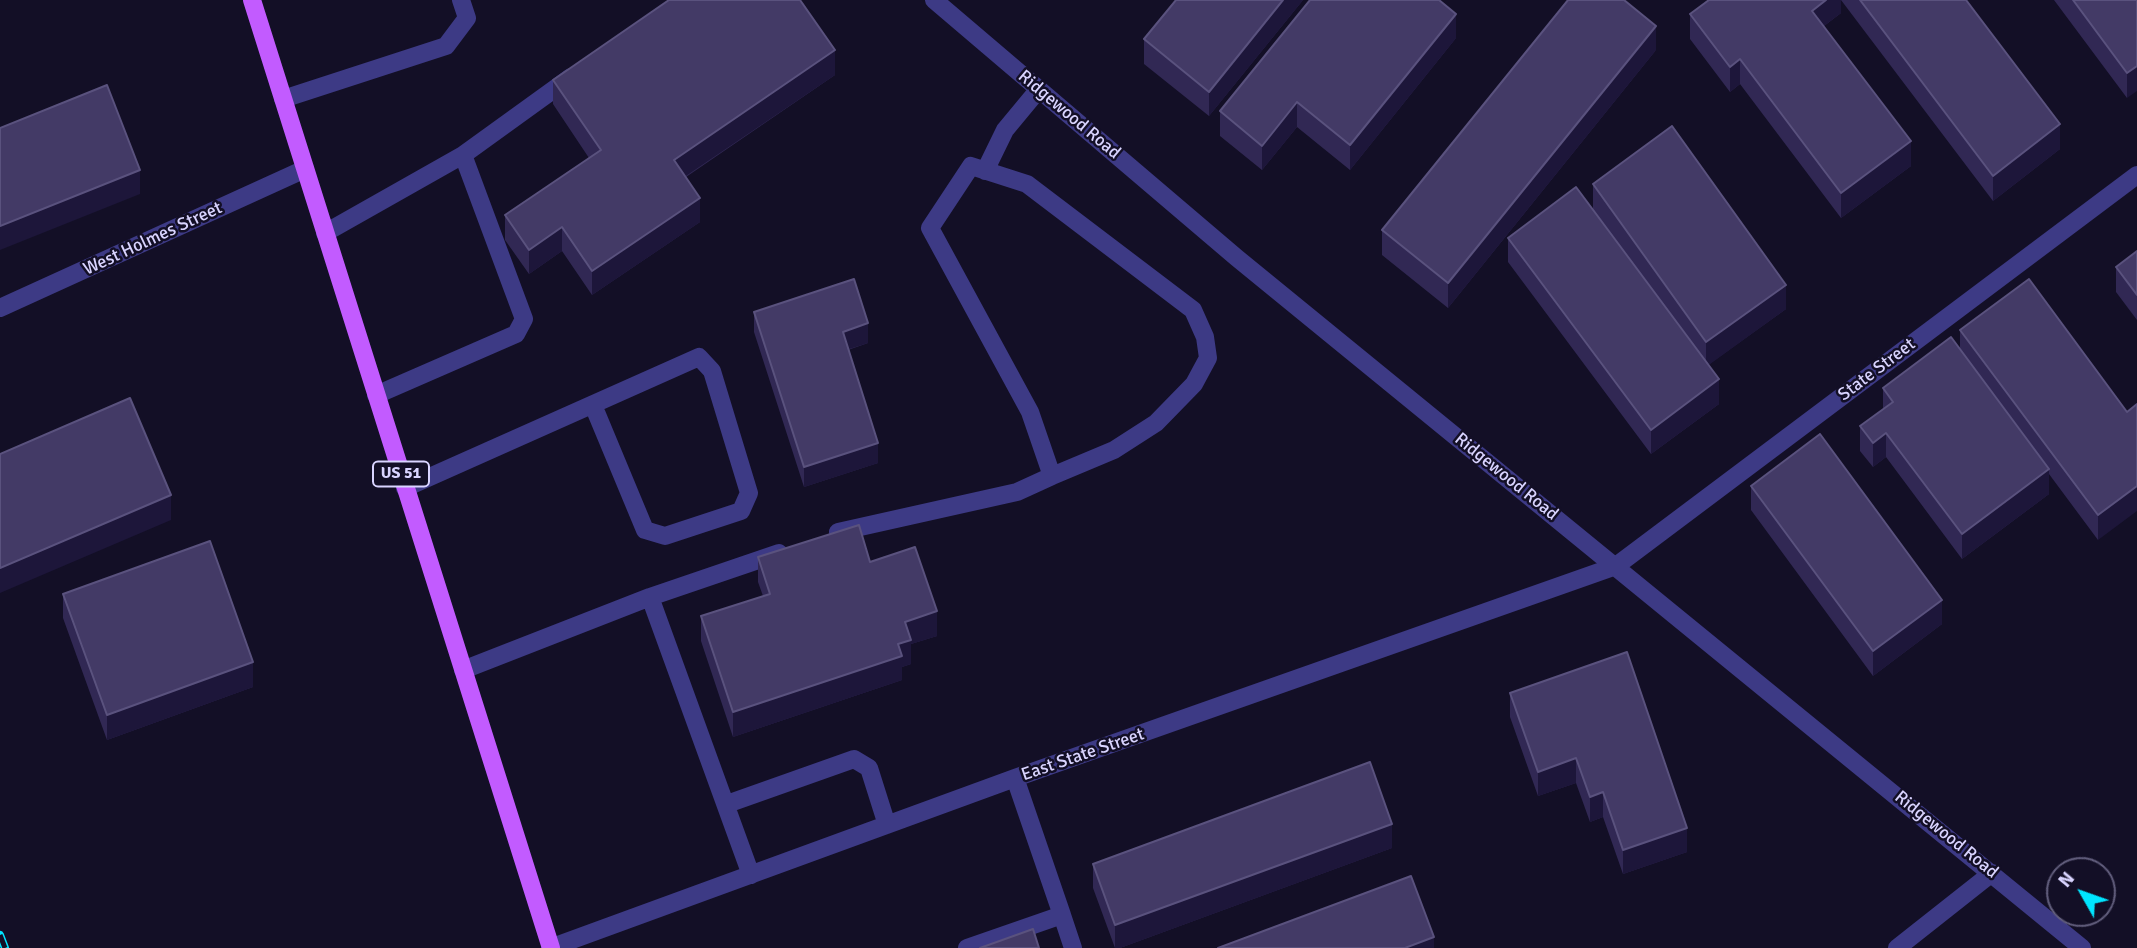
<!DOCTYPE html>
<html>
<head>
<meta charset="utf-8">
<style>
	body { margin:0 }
	#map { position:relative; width:2137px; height:948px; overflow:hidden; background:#130f26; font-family:Signika,sans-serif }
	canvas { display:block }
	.north { position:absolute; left:2046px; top:857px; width:70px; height:70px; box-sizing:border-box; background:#130f26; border:2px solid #625e7d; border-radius:50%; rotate:310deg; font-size:19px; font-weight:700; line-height:28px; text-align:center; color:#d9d4ff }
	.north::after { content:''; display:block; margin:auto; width:24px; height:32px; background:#00e5ff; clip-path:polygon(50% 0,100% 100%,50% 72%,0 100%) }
</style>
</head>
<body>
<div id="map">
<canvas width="2137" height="948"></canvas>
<div class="north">N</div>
</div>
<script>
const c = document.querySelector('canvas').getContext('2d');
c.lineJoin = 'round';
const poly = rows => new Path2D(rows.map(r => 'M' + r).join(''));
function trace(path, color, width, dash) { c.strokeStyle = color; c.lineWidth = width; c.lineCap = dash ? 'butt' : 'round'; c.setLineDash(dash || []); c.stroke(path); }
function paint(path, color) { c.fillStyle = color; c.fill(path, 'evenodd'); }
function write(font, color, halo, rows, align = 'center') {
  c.font = font + ' Signika,sans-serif'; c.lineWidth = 5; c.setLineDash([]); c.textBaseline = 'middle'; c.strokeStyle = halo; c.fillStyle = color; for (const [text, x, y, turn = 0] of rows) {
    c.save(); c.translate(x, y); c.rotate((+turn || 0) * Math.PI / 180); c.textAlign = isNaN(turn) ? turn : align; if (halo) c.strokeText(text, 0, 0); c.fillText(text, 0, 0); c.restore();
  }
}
trace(poly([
	[934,0,1237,258,2082,948],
	[283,99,446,46,467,18,461,0],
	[463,155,571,77],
	[985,171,1005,130,1039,89],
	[325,233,463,155,524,319,516,334,376,395],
	[0,308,305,169],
	[405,488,699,357,712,371,749,493,741,511,665,536,645,530,593,405],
	[838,532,1017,492,1052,476,1114,450,1156,423,1194,384,1208,358,1205,337,1193,310,1027,184,971,166,930,228,1030,412,1052,476],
	[650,597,779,553],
	[463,670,650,597,751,875],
	[727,804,854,759,869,768,887,825],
	[1062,915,1073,948],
	[550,948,1015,778,1616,566,2137,175],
	[967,948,1062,915,1015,778],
	[1897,948,1992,873]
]), '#3d3a85', 18);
trace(poly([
	[252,0,551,948]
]), '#c25bff', 18);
const rail = poly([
	[0,935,5,948]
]);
trace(rail, '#00e5ff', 8);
trace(rail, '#130f26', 5, [16]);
paint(poly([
	[1303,0,1209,116,1144,64,1144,39],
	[1841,0,1841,13,1824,26,1911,166,1841,218,1740,84,1730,92,1690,39,1690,14],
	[1841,0,1966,0,2060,149,1993,201],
	[2054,0,2137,0,2127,98],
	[1456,38,1350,170,1297,127,1262,170,1220,136,1220,111],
	[1656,50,1448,308,1382,255,1382,230],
	[835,75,686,177,700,222,592,295,562,251,529,274,505,240,505,215,589,158,553,104,553,80],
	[1593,184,1786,309,1708,365,1719,404,1651,454,1508,262,1508,238,1593,209],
	[2137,251,2137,320,2116,292,2116,267],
	[754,312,868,343,848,350,878,463,804,487,754,332],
	[1960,330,2127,412,2098,540,2049,474,2049,494,1962,559,1886,457,1873,467,1860,451,1860,426,1883,409,1883,388,1960,349],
	[1751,486,1942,624,1873,676,1751,510],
	[758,557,870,562,937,636,911,644,911,664,902,667,902,680,733,737,701,641,701,616,763,596,758,582],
	[63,594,253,687,107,740,63,618],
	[1510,693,1687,852,1623,874,1603,817,1590,822,1576,783,1538,796,1510,717],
	[1392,848,1120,948,1115,948,1093,888,1093,864]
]), '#312854');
paint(poly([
	[1283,0,1303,0,1209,116,1209,92],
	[1826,0,1841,0,1841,13,1812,35,1812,11],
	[1456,14,1456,38,1350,170,1350,145],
	[1656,26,1656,50,1448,308,1448,283],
	[835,50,835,75,674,184,674,160],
	[1740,59,1740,84,1730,92,1730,67],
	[2137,66,2137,91,2127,98,2127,73],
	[1297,102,1297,127,1262,170,1262,146],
	[2060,124,2060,149,1993,201,1993,176],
	[1911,141,1911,166,1841,218,1841,193],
	[140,170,140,194,0,250,0,226],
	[700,198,700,222,592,295,592,271],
	[562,227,562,251,529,274,529,250],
	[1786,285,1786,309,1706,367,1706,342],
	[868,323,868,343,843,351,843,332],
	[1719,379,1719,404,1651,454,1651,430],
	[1886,433,1886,457,1873,467,1873,443],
	[878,443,878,463,804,487,804,467],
	[2049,469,2049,494,1962,559,1962,534],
	[2137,486,2137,511,2098,540,2098,515],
	[171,495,171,520,0,593,0,568],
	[1942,600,1942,624,1873,676,1873,651],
	[937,611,937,636,911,644,911,664,902,667,902,680,733,737,733,712,898,644,905,622],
	[253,662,253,687,107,740,107,715],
	[1576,758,1576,783,1538,796,1538,772],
	[1603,792,1603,817,1590,822,1590,797],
	[1392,824,1392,848,1120,948,1115,948,1115,925],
	[1687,828,1687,852,1623,874,1623,850],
	[1434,937,1434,948,1405,948]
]), '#1d163a');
const building = poly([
	[669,0,800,0,835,50,674,160,700,198,592,271,562,227,529,250,505,215,601,150,553,80,669,0],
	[1176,0,1283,0,1209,92,1144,39,1176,0],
	[1310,0,1439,0,1456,14,1350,145,1297,102,1262,146,1220,111,1310,0],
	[1568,0,1624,0,1656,26,1448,283,1382,230,1568,0],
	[1709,0,1826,0,1812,11,1911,141,1841,193,1740,59,1730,67,1690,14,1709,0],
	[1860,0,1966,0,2060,124,1993,176,1860,0],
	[2073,0,2137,0,2137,66,2127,73,2073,0],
	[107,85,140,170,0,226,0,128,107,85],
	[1672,126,1786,285,1706,342,1593,184,1672,126],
	[1576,187,1719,379,1651,430,1508,238,1576,187],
	[2137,251,2137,295,2116,267,2137,251],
	[854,279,868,323,843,332,878,443,804,467,754,312,854,279],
	[2029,279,2127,412,2137,404,2137,486,2098,515,1960,330,2029,279],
	[1951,337,2049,469,1962,534,1886,433,1873,443,1860,426,1893,402,1883,388,1951,337],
	[130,398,171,495,0,568,0,454,130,398],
	[1820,434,1942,600,1873,651,1751,486,1820,434],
	[859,525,870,562,915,547,937,611,905,622,911,640,898,644,902,656,733,712,701,616,770,594,758,557,859,525],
	[210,541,253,662,107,715,63,594,210,541],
	[1627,652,1687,828,1623,850,1603,792,1590,797,1576,758,1538,772,1510,693,1627,652],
	[1370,762,1392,824,1115,925,1093,864,1370,762],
	[1411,876,1434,937,1405,948,1218,948,1411,876],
	[1033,929,1039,948,980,948,1033,929]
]);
paint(building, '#433a66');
trace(building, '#5a527e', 2);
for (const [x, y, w] of [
	[401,474,56]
]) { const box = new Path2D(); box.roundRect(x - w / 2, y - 12.5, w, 25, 5); c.fillStyle = '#130f26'; c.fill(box); trace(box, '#d9d4ff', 2); }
write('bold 16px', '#d9d4ff', null, [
	["US 51",401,474]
]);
write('18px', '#d9d4ff', '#130f26', [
	["Ridgewood Road",1069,115,40],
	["West Holmes Street",153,239,-25],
	["State Street",1877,370,-37],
	["Ridgewood Road",1506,477,39],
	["East State Street",1083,755,-19],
	["Ridgewood Road",1946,835,39]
]);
</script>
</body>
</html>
